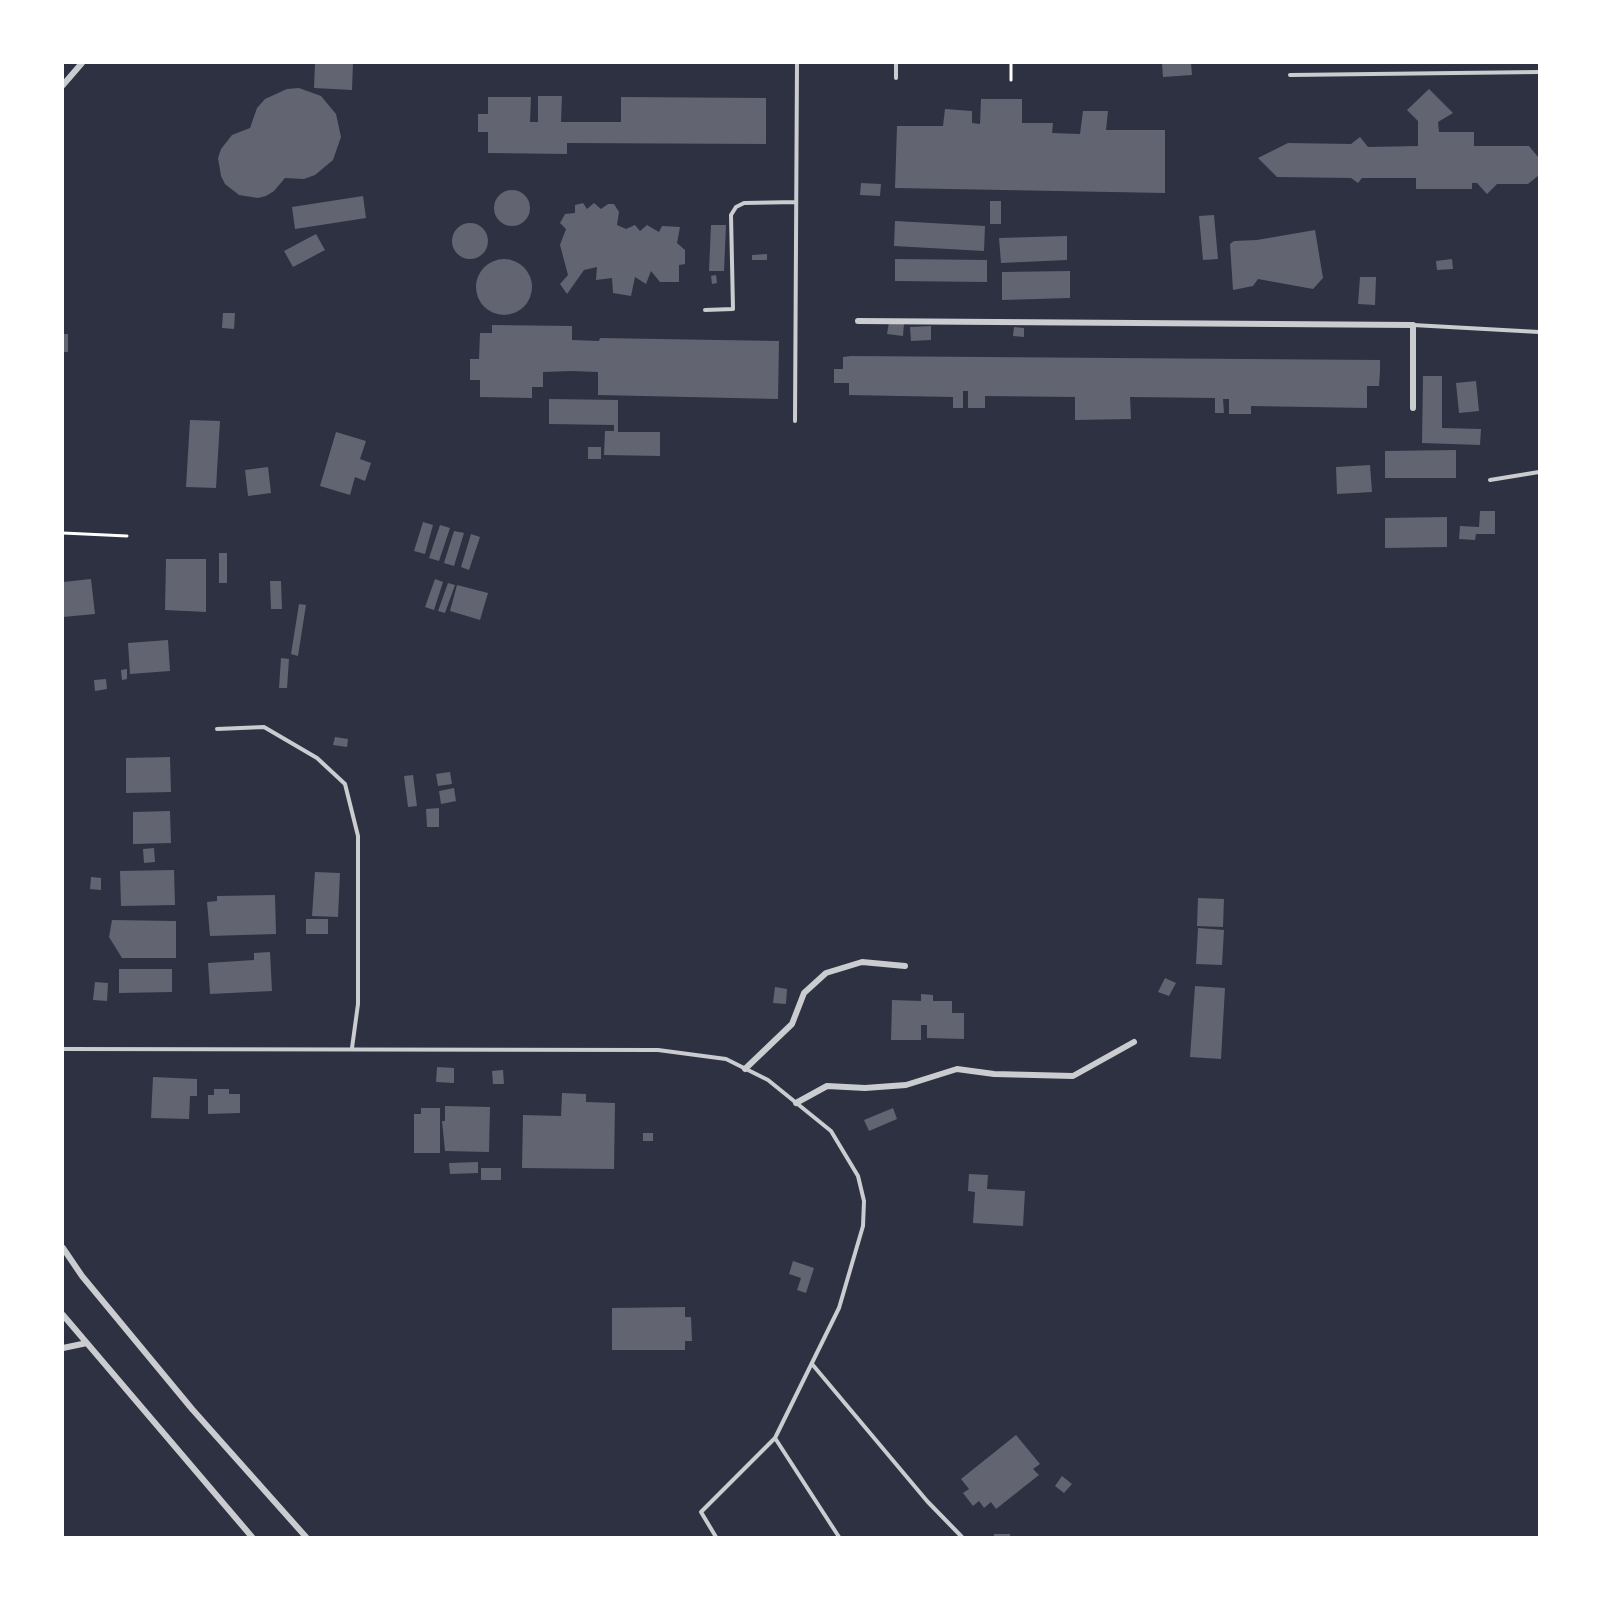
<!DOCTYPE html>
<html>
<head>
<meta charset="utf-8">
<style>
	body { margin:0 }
	#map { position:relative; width:1602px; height:1600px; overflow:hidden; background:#2d3142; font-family:"Public Sans",sans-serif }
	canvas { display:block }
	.frame { position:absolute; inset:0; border:64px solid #fff; pointer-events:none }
</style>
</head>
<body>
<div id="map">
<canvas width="1602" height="1600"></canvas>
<div class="frame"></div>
</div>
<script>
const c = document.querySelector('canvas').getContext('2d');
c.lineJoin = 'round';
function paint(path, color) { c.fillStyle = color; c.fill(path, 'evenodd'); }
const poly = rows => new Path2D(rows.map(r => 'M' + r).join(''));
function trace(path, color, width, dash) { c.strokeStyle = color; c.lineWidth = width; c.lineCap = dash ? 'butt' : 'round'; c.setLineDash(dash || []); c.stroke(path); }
paint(poly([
	[315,63,353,63,352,90,314,88],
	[1191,63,1192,75,1163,77,1162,64],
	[299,88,321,96,336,114,341,137,333,160,315,175,304,179,285,178,274,191,266,196,258,198,239,195,225,184,221,176,218,158,221,149,232,135,250,128,257,108,265,99,287,89],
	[1429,89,1453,113,1438,122,1439,132,1474,132,1474,146,1529,146,1539,158,1539,175,1528,184,1497,184,1487,194,1477,183,1472,183,1472,189,1416,189,1416,178,1362,178,1358,183,1351,178,1277,177,1258,158,1288,143,1351,144,1360,137,1368,147,1418,146,1418,121,1407,110],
	[538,96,562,96,561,122,621,122,621,97,766,98,766,144,567,143,567,154,488,153,488,132,478,132,478,114,488,114,488,97,531,97,530,122,538,122],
	[981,99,1022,99,1022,123,1053,123,1052,133,1080,134,1083,111,1108,111,1106,130,1165,130,1165,193,895,188,897,126,943,126,945,109,972,111,972,123,980,124],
	[861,183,881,184,880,196,860,195],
	'494 208a18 18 0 1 1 36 0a18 18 0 1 1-36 0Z',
	[363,196,366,218,295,229,292,207],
	[990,201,1001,201,1001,224,990,224],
	[583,203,587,209,594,203,601,209,608,204,614,204,619,212,617,225,626,229,635,225,640,231,647,225,659,232,662,226,680,227,677,243,685,250,685,264,679,265,679,282,660,282,651,271,646,284,635,277,631,296,613,293,612,278,596,280,597,267,584,270,567,294,560,284,568,275,560,245,566,229,560,223,565,214,575,213,575,205],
	[1214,215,1218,259,1203,260,1199,216],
	[895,221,985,226,984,251,894,246],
	'452 241a18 18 0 1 1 36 0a18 18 0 1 1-36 0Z',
	[711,225,726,225,724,271,709,271],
	[1315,230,1323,278,1313,289,1258,279,1253,286,1233,290,1230,244,1234,241,1257,240],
	[316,234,325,250,293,267,284,251],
	[1067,236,1067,260,1001,263,999,238],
	[767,254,767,260,752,260,752,255],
	[895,259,987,260,987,282,895,281],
	[1452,259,1453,269,1437,270,1436,261],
	'476 287a28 28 0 1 1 56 0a28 28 0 1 1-56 0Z',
	[1070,271,1070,298,1002,300,1002,272],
	[716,275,717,283,712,284,711,276],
	[1360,277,1376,277,1375,305,1358,304],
	[223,313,235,313,234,329,222,328],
	[889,322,904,324,903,336,887,334],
	[492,325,572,326,572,340,599,341,600,338,779,341,778,399,598,395,598,372,571,371,543,372,543,387,532,387,532,398,480,397,480,380,470,380,470,359,479,359,480,333,492,333],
	[931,326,931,340,911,341,910,327],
	[1014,327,1024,328,1024,337,1013,336],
	[63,334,68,334,68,352,63,352],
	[851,356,1380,360,1380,371,1379,386,1367,386,1367,408,1251,406,1251,414,1229,414,1229,399,1223,399,1224,413,1215,413,1215,398,1130,397,1131,419,1075,420,1075,397,985,396,985,408,968,408,968,391,963,391,963,408,953,408,953,397,849,395,849,383,834,383,834,369,843,369,843,357],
	[1423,376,1442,376,1442,428,1481,429,1480,445,1422,443],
	[1476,381,1479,411,1459,413,1456,383],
	[549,399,618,400,618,432,660,432,660,456,604,455,605,431,614,431,614,425,549,424],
	[190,420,220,421,216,488,186,487],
	[336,432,366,441,360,459,371,463,365,481,355,477,350,495,320,486],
	[588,447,601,447,601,459,588,459],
	[1456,450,1456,478,1385,478,1385,451],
	[1370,465,1372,492,1337,494,1336,467],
	[268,467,271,493,248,496,245,470],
	[1480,511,1495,511,1495,534,1476,534,1475,540,1459,539,1460,526,1479,527],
	[1447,517,1447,547,1385,548,1385,518],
	[423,522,433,525,425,554,414,551],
	[440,525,450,528,439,561,429,558],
	[454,531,464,533,454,566,444,563],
	[471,534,480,537,469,570,461,567],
	[219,553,227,553,227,583,219,583],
	[166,559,206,559,206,612,165,610],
	[91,579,95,614,63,617,63,582],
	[435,579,443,582,434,610,425,607],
	[270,581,281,581,282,609,271,609],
	[448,583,455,585,445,613,438,611],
	[457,585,488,593,480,620,450,611],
	[299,604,306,605,298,656,291,654],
	[168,640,170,671,130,674,128,643],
	[281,658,289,659,287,688,279,688],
	[127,669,127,679,122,680,121,670],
	[106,679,107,689,95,691,94,680],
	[335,737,348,739,347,747,333,745],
	[170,757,171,792,126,793,126,758],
	[450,772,452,784,438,786,436,774],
	[413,775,417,806,408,807,404,776],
	[454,788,456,801,441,804,439,791],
	[439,808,439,827,427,827,426,809],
	[170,811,171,843,133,844,133,812],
	[154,848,155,862,144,863,143,849],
	[174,870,175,905,121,906,120,871],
	[315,872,340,873,338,917,312,916],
	[91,877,101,878,101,890,90,889],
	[275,895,276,934,210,936,207,902,217,901,217,896],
	[1198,898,1224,899,1223,927,1197,926],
	[306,919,328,919,328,934,306,934],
	[112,920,176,921,176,958,122,958,109,937],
	[1198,928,1224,930,1222,965,1196,964],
	[270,952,272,991,210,994,208,963,254,960,254,953],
	[119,969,172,969,172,992,119,993],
	[1165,978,1176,983,1169,996,1158,992],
	[95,982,108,983,107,1001,93,1000],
	[1195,986,1225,988,1221,1059,1190,1057],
	[775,987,787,989,786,1004,773,1003],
	[921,994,933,995,933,1001,952,1001,952,1013,964,1013,964,1039,927,1038,927,1025,921,1025,921,1040,891,1040,892,1000,921,1001],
	[437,1067,454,1068,454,1083,436,1082],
	[503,1070,504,1084,493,1084,492,1071],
	[153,1077,197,1079,197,1096,190,1096,189,1119,151,1118],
	[214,1089,229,1089,229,1094,240,1094,240,1113,208,1114,208,1095,214,1095],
	[562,1093,586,1094,586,1102,615,1103,614,1169,522,1168,523,1115,561,1116],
	[445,1106,490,1107,489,1152,445,1151,442,1121,445,1121],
	[421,1108,440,1108,440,1153,414,1153,414,1114,421,1114],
	[893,1108,897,1119,869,1131,864,1120],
	[643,1133,653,1133,653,1141,643,1141],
	[478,1162,478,1173,450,1174,449,1163],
	[481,1168,501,1168,501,1180,481,1180],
	[969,1174,988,1175,987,1189,1025,1191,1023,1226,973,1223,975,1192,968,1191],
	[793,1261,814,1268,806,1293,797,1290,801,1278,789,1274],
	[685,1307,685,1317,691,1317,692,1341,685,1341,685,1350,612,1350,612,1308],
	[1016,1435,1040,1464,1033,1469,1039,1475,996,1509,991,1502,984,1508,979,1501,973,1506,963,1493,969,1489,961,1479],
	[1062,1476,1072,1484,1064,1493,1055,1486],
	[994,1534,1010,1534,1010,1537,994,1537]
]), '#626471');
trace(poly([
	[1011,80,1011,63],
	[63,533,127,536]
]), '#fff', 3);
trace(poly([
	[1290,75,1539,72],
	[896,78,896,63],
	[705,310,733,309,731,215,736,207,744,203,796,202],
	[1413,325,1539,332],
	[795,421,797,63],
	[1490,480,1539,472],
	[217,729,264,727,317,758,345,784,358,836,358,1004,352,1048],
	[63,1049,658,1050,726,1059,768,1080,831,1131,858,1176,864,1201,863,1226,839,1308,775,1438,701,1512,716,1537],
	[812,1364,927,1501,962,1537],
	[775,1438,839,1537]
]), '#caccd0', 4);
trace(poly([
	[63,85,82,63],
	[858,321,1413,325,1413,408],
	[745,1069,792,1024,804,993,826,973,862,962,905,966],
	[796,1103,827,1086,865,1088,906,1085,957,1069,994,1074,1073,1076,1134,1042],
	[63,1248,82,1276,192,1409,306,1537],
	[63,1315,252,1537],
	[63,1348,87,1343]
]), '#caccd0', 6);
</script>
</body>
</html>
